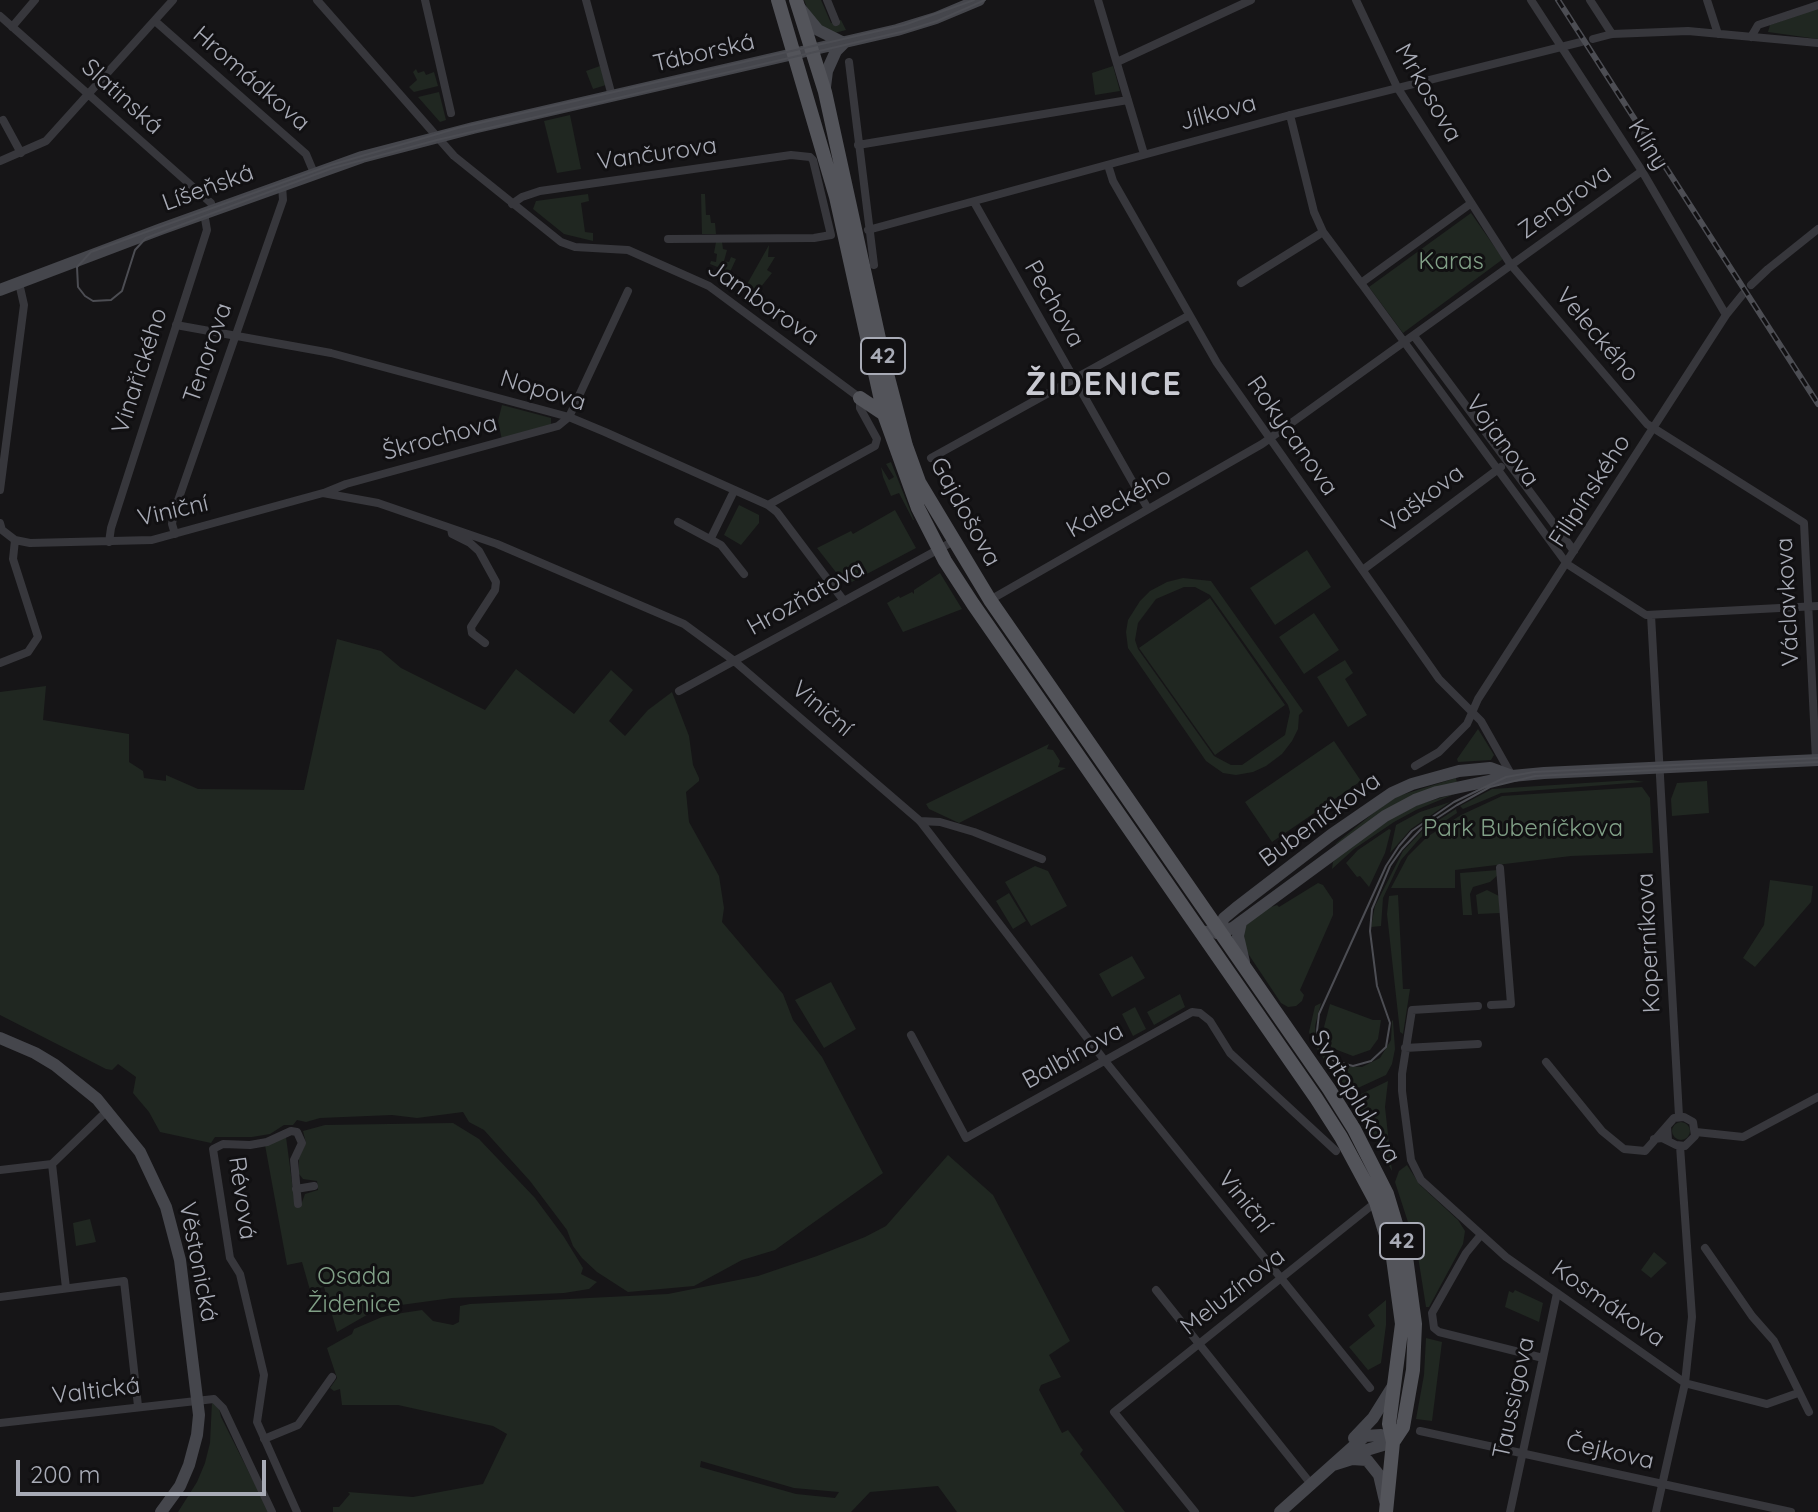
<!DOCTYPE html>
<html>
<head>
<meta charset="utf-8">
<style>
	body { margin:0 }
	#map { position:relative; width:1818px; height:1512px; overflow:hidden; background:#161517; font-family:Quicksand,sans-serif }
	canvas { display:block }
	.scale { position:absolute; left:16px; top:1460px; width:250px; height:36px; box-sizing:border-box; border:4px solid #a8abb6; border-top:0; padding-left:10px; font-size:24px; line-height:28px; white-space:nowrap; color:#a8abb6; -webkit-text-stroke:6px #111012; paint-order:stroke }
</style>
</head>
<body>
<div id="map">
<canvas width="1818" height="1512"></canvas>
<div class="scale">200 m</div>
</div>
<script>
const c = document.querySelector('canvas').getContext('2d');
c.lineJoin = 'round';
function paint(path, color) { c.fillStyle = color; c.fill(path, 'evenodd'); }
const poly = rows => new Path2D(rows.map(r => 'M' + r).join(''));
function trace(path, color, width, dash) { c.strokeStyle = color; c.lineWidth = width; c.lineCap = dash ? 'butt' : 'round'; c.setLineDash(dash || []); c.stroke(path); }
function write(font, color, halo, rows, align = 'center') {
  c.font = font + ' Quicksand,sans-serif'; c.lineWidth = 6; c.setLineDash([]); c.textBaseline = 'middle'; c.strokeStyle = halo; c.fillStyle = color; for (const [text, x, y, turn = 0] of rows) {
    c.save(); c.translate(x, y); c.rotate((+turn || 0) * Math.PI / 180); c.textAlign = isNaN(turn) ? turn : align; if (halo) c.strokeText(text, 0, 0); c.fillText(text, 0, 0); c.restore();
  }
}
paint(poly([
	[804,0,821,0,831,23,841,20,846,30,831,34,822,27,808,10],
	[1818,8,1818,39,1768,32,1770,25],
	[600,66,606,85,593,89,586,71],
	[1113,66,1120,91,1095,95,1092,73],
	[416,69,418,73,424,71,426,75,434,72,438,86,414,92,409,87,417,80,413,72],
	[439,92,446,120,440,122,418,97],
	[570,115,581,169,557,173,544,121],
	[588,194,589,201,581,203,585,232,593,233,593,241,564,234,533,209,536,201],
	[701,194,705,194,706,215,710,215,711,223,715,223,716,234,702,234],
	[1471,213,1503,259,1403,333,1369,287],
	[716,242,722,242,723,249,727,250,724,261,729,262,731,257,736,259,730,272,710,264,711,261,716,262,717,254,714,253],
	[769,245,768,257,775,257,767,270,772,273,756,293,746,286],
	[502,405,551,418,551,425,502,440,498,421],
	[891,462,914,520,913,520,899,493,891,496,883,477,881,467,889,480,894,477,886,464],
	[739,505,759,515,759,523,741,545,724,535],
	[895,510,916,548,846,585,817,548,851,531,853,534],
	[1307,550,1331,587,1275,625,1250,588],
	[940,573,962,609,903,632,887,603,899,596,900,598,912,592,914,594,914,590],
	[1183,578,1211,581,1303,711,1299,715,1298,729,1292,741,1282,754,1266,766,1253,772,1236,775,1223,773,1206,761,1128,648,1126,632,1128,620,1140,601,1150,591,1167,582],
	[1184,587,1195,587,1210,595,1288,705,1290,712,1285,735,1242,765,1231,765,1214,756,1138,649,1135,640,1138,623,1156,599],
	[1210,598,1285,705,1215,755,1139,648],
	[1314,613,1339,650,1304,674,1279,637],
	[337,639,381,651,401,668,485,710,516,669,574,714,611,670,633,690,609,721,625,736,648,710,672,692,689,736,693,765,699,778,699,781,686,792,689,822,719,876,724,908,722,922,783,994,793,1020,822,1057,883,1173,775,1250,742,1260,694,1286,628,1292,597,1272,582,1258,573,1246,567,1230,530,1181,484,1130,469,1122,463,1112,417,1118,392,1115,320,1118,306,1122,297,1120,293,1125,284,1125,270,1134,252,1137,215,1137,211,1143,160,1132,149,1112,133,1093,136,1077,118,1064,112,1070,106,1069,0,1015,0,692,46,686,43,720,129,734,129,762,143,771,144,778,166,781,166,775,198,789,304,790],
	[1345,660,1353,673,1345,679,1367,715,1348,727,1317,677],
	[1478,729,1494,755,1491,760,1458,762,1457,759],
	[1334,741,1361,781,1272,842,1245,802],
	[1049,744,1047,749,1053,750,1060,761,1058,767,1066,768,959,823,929,809,926,804],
	[1456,778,1457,783,1334,845,1377,810,1398,796],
	[1632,780,1644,782,1501,793,1463,809,1460,806,1492,789],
	[1707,781,1709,813,1672,816,1671,799,1677,783],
	[1642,787,1650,798,1653,853,1571,856,1455,870,1455,888,1391,888,1408,856,1427,837,1461,815,1502,796],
	[1457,793,1416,810,1394,822,1354,849,1332,869,1333,862,1338,856,1392,818,1420,804],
	[1450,802,1411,829,1390,853,1396,825,1420,812],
	[1456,809,1457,813,1421,837,1401,860,1383,898,1381,926,1371,927,1375,906,1403,851,1422,831],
	[1389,829,1391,830,1385,853,1369,887,1360,876,1357,877,1346,863,1358,850],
	[1035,866,1048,871,1067,906,1031,926,1005,882],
	[1498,870,1498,875,1490,882,1473,887,1470,894,1472,915,1463,915,1460,873],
	[1770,880,1813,886,1811,902,1755,967,1743,958,1764,925],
	[1318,883,1323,885,1333,900,1333,915,1300,990,1304,995,1302,1001,1296,1006,1288,1007,1281,1003,1245,949,1244,932,1246,925,1265,909,1277,905,1279,907],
	[1487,890,1499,896,1500,913,1478,914,1476,895],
	[1009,893,1026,921,1013,929,996,901],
	[1398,895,1403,989,1410,989,1403,1034,1400,1032,1387,914,1389,896],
	[1132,956,1145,978,1112,997,1099,974],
	[831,982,856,1029,824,1048,795,1000],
	[1180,994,1185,1007,1154,1025,1147,1012],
	[1321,1003,1315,1026,1316,1042,1331,1063,1343,1066,1362,1067,1380,1058,1391,1040,1392,1020,1393,1021,1395,1049,1392,1064,1386,1075,1347,1093,1313,1043,1309,1032,1315,1006],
	[1330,1004,1373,1020,1381,1020,1378,1039,1370,1050,1353,1056,1332,1048,1325,1037,1324,1027],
	[1135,1007,1146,1029,1133,1036,1122,1014],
	[1388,1081,1385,1107,1392,1171,1351,1099],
	'1672 1131a9 9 0 1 1 18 0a9 9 0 1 1-18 0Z',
	[453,1123,479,1139,535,1198,564,1237,583,1268,581,1274,597,1282,589,1289,564,1293,452,1298,379,1308,337,1332,324,1287,310,1290,302,1262,287,1265,265,1145,286,1137,295,1205,301,1205,305,1194,318,1190,317,1181,303,1179,299,1174,299,1158,306,1143,303,1131,325,1125],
	[948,1155,993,1195,1070,1341,1049,1355,1061,1377,1041,1385,1039,1390,1062,1433,1068,1430,1083,1450,1080,1454,1125,1512,957,1512,938,1486,870,1492,851,1512,333,1512,333,1507,339,1507,350,1494,348,1492,413,1497,483,1484,507,1434,493,1426,398,1405,342,1405,340,1389,334,1391,330,1388,337,1378,327,1348,352,1334,354,1329,382,1317,402,1313,422,1310,433,1321,453,1325,459,1322,460,1306,470,1304,668,1294,758,1276,817,1256,865,1237,886,1226],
	[701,1461,794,1488,839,1492,835,1498,796,1494,700,1467],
	[1407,1165,1420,1185,1458,1220,1465,1231,1463,1244,1429,1307,1426,1307,1417,1250,1395,1182,1399,1171],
	[90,1219,96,1242,76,1246,73,1223],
	[1654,1252,1667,1263,1651,1278,1641,1270],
	[1515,1290,1543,1303,1539,1322,1505,1307,1509,1291,1513,1293],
	[1386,1300,1386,1325,1381,1363,1368,1370,1349,1347,1375,1326,1368,1315],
	[1426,1338,1442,1342,1432,1421,1416,1419,1424,1375],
	[212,1402,218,1404,221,1417,269,1512,178,1512,197,1482,205,1463,210,1443]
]), '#202721');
trace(poly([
	[317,0,454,156,561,242,575,247,628,250,709,286,860,398,860,408,877,439,875,446,768,505],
	[425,0,451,113],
	[586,0,612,96],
	[827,0,836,22],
	[1098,0,1144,154],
	[1356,0,1397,87,1511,265,1647,424,1804,523,1816,760],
	[1531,0,1642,171,1726,315],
	[1590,0,1612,34],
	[1707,0,1718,34],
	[0,16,211,203,213,210],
	[155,21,306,154,314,173],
	[12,27,35,0],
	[1751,37,1758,25,1818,5],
	[1593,39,1612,34,1688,31,1818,43],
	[849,62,874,265],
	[1117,62,1251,0],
	[1290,115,1314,212,1323,232,1361,283],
	[3,120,21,153],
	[858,145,1128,100],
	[0,161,46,141,173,0],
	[1108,165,1113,181,1217,363,1439,679,1481,721,1512,776],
	[974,202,1148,509],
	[512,204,522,197,540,191,791,155,810,157,813,160,831,235,814,238,668,239],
	[1470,204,1361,283,1567,564,1646,615,1818,606],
	[868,230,1290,115,1581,42],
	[1241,283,1323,232],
	[1751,285,1768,269,1818,229],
	[176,325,331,353,569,417,605,432,768,505,777,512,844,601],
	[1414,336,1574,551],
	[931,458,1188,316],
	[0,490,24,305,19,283],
	[324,493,346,484,558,426,569,417,628,291],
	[678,522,721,545,744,574],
	[0,523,2,530,15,540,30,543,152,540,323,493,378,503,497,544,684,624,733,660,920,821,1105,1061,1370,1388],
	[451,529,452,534,470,543,479,551,496,582,495,590,471,627,472,633,485,643],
	[175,534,172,524,174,512,283,200,282,185],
	[711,538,734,491],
	[109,542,111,528,207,230,204,213],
	[1364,569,1501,467],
	[990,600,1262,444,1642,171],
	[1651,615,1679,1116],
	[0,663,28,652,38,637,13,559,15,540],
	[679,691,952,542],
	[1415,766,1439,752,1467,724,1478,699,1726,315,1743,294],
	[920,821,940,822,974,832,1042,859],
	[1491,1005,1511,1004,1500,868],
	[1478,1006,1412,1010,1402,1074,1402,1091,1411,1160,1421,1180,1506,1257,1685,1383,1767,1404,1798,1393],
	[911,1035,966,1138,1192,1012,1200,1013,1210,1021,1230,1053,1336,1151],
	[1405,1048,1478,1044],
	[1546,1062,1602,1131,1624,1149,1645,1151,1667,1126],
	[1696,1132,1743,1137,1818,1097],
	[1654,1139,1662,1138,1676,1145,1685,1146,1695,1136,1693,1122,1684,1117,1674,1118,1667,1126,1668,1140],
	[52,1164,66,1288],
	[0,1170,52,1164,108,1110],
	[296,1189,314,1186],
	[1480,1236,1466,1253,1432,1313,1434,1328,1439,1332,1543,1358],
	[1705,1248,1752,1316,1774,1341,1809,1412],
	[1156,1290,1311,1484],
	[0,1297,124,1281,138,1406],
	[0,1423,214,1399,223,1408,272,1512],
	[1420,1431,1791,1512],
	[264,1439,298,1425,332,1377],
	[297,1512,257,1422,264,1375,240,1274,230,1258,213,1149,223,1144,250,1145,267,1142,291,1131,297,1132,302,1143,294,1160,298,1204],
	[1195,1512,1114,1412,1376,1202],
	[1510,1512,1557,1293],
	[1656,1512,1685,1383,1692,1317,1680,1146]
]), '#37373c', 8);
trace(poly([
	[800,8,818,30,844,43],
	[825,87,827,71,836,51,844,43],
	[0,290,161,229,362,157,473,128,897,30,936,18,979,0],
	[1241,922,1238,936,1244,962],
	[1202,932,1226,931,1234,927,1385,816,1415,800,1437,792,1512,776,1544,773,1818,760],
	[1217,933,1224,918,1236,908,1331,835,1392,793,1412,784,1459,771,1490,768,1512,776],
	[0,1038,35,1053,55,1065,97,1099,140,1152,166,1207,180,1260,199,1415,197,1435,189,1465,180,1486,161,1512],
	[1354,1438,1373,1418,1393,1386],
	[1350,1455,1393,1442],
	[1333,1465,1352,1459,1367,1460,1379,1475,1385,1501],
	[1280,1512,1365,1436,1381,1435,1393,1442]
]), '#45464c', 12);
trace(poly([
	[778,0,836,197,884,414,918,508,945,561,973,604,1316,1098,1341,1137,1376,1202,1393,1258,1402,1324,1389,1424,1393,1442,1386,1512],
	[796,0,825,92,885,366,906,446,919,482,990,600,1329,1089,1354,1129,1387,1194,1406,1257,1415,1324,1413,1370,1403,1427,1393,1442],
	[860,398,884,414]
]), '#53545a', 14);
trace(poly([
	[974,0,904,25,458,128,331,165,91,252,77,267,78,287,85,296,93,301,111,300,122,291,135,250,146,238,333,168,437,140,905,31,937,21,985,0],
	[1818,758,1534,772,1506,777,1454,802,1412,831,1399,846,1386,866,1319,1014,1317,1031,1321,1047,1334,1061,1353,1066,1371,1061,1386,1047,1390,1023,1377,986,1370,931,1372,909,1390,866,1402,849,1422,828,1457,805,1490,787,1535,776,1818,762]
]), '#4c4d53', 2);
const rail = poly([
	[1558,0,1818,404]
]);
trace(rail, '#4c4d53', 6);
trace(rail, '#111012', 3, [9]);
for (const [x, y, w] of [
	[883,356,44],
	[1402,1241,44]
]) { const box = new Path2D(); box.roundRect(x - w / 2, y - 18, w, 36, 6); c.fillStyle = '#111012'; c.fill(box); trace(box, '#a8abb6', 2); }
write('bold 22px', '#a8abb6', null, [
	["42",883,356],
	["42",1402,1241]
]);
write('24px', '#a8abb6', '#111012', [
	["Táborská",704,53,-13],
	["Hromádkova",251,79,41],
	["Mrkosova",1428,93,60],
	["Slatinská",122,97,42],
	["Jílkova",1218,113,-15],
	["Klíny",1648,145,58],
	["Vančurova",657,154,-8],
	["Líšeňská",208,188,-20],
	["Zengrova",1565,202,-36],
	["Jamborova",763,303,35],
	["Pechova",1054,304,60],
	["Veleckého",1597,335,50],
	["Tenorova",208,353,-71],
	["Vinařického",140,371,-72],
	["Nopova",543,391,17],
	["Rokycanova",1292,436,55],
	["Škrochova",440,438,-15],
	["Vojanova",1502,441,54],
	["Filipínského",1590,491,-57],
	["Vaškova",1423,499,-37],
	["Kaleckého",1119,503,-30],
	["Viniční",173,511,-13],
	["Gajdošova",965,512,61],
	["Hrozňatova",806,598,-29],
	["Václavkova",1788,602,-93],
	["Viniční",822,709,40],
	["Bubeníčkova",1320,820,-36],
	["Koperníkova",1649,943,-93],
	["Balbínova",1073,1056,-29],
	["Svatoplukova",1355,1097,59],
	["Révová",242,1198,82],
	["Viniční",1245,1202,51],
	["Věstonická",198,1262,79],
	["Meluzínova",1233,1292,-38],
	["Kosmákova",1608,1304,35],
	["Valtická",96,1391,-7],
	["Taussigova",1514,1398,-78],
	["Čejkova",1610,1452,13]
]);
write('24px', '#81a087', '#111012', [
	["Karas",1451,262],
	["Park Bubeníčkova",1523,829],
	["Osada",354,1277],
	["Židenice",354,1305]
]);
c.letterSpacing = '2px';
write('bold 32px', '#c9cad2', '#111012', [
	["ŽIDENICE",1104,385]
]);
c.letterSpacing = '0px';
</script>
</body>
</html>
